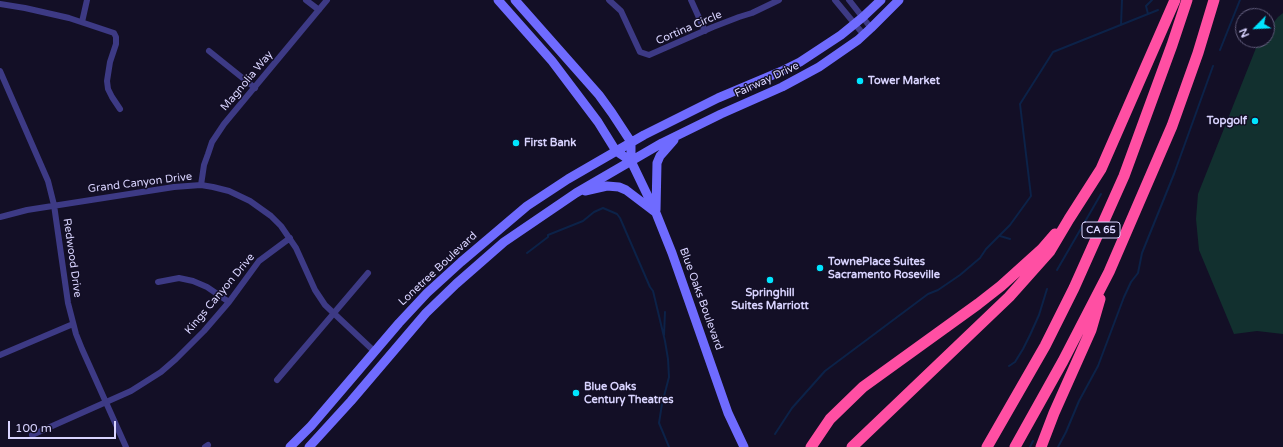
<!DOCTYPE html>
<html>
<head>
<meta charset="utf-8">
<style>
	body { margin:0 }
	#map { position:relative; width:1283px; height:447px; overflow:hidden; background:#130f26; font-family:"Varela Round",sans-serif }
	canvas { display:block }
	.north { position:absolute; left:1235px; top:8px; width:40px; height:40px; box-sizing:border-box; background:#130f26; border:1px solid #625e7d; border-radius:50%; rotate:246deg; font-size:11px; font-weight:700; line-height:16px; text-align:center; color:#d9d4ff }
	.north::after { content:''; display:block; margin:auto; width:14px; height:18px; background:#00e5ff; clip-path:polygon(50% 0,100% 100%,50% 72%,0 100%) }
	.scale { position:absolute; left:8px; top:421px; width:108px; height:18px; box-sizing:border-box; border:2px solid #d9d4ff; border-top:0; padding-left:5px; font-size:12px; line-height:14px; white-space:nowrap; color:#d9d4ff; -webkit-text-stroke:3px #130f26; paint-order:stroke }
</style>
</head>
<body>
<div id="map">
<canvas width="1283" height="447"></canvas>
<div class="north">N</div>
<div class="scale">100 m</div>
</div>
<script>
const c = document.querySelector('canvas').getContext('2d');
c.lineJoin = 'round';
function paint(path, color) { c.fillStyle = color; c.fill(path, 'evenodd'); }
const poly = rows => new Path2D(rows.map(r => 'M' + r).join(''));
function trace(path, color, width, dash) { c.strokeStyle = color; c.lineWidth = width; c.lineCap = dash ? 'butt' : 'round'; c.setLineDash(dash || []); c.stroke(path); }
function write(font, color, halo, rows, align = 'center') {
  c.font = font + ' "Varela Round",sans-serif'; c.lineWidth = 3; c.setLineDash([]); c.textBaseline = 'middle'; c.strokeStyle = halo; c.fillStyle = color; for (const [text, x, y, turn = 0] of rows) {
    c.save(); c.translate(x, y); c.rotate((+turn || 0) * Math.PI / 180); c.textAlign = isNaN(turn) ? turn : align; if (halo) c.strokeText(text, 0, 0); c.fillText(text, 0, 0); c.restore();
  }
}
paint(poly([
	[1283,13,1283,334,1257,331,1234,334,1199,250,1196,219,1198,194,1256,48,1261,40,1267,40,1267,31,1278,17]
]), '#12302f');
trace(poly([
	[1148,14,1146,6,1152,0],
	[1121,25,1122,0],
	[1220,50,1240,0],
	[1000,236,1010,239],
	[527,253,548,237,548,235,583,221,594,212,603,208,617,214,620,218,650,287,653,291,665,341,668,359,669,377,662,404,659,423,669,447],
	[1057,270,1101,194],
	[664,335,665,312],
	[1009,366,1015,362,1023,349,1030,335,1039,315,1047,289],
	[775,434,792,408,825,371,928,294,938,290,960,275,980,258,986,249,1010,225,1031,196,1020,104,1053,52,1158,10],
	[1030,447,1033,441],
	[1058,447,1066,432,1079,401,1098,366,1124,297,1131,282,1138,273,1142,253,1174,174,1213,66]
]), '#0c2248', 2);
trace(poly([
	[306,0,319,10],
	[609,0,621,11,640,52,649,55,713,27,739,17,752,13,779,0],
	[691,0,705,31],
	[835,0,864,35],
	[849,0,871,28],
	[0,4,25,8,69,18,114,33,116,37,116,44,110,62,107,81,108,89,112,97,120,109],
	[82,22,87,0],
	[209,51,255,88],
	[0,71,48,181,54,205,68,303,76,334,82,349,126,447],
	[201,185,204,165,208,154,212,142,224,124,327,0],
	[0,217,27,210,174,187,201,185,213,187,229,191,250,201,271,216,281,226,296,248,315,290,325,305,375,352],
	[158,282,179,278,193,281,207,287,229,302],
	[0,355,73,324],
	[277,380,368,273],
	[32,435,131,391,161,372,176,359,204,331,229,302,259,261,290,238],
	[205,447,208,445]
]), '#3d3a85', 6);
trace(poly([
	[498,0,552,61,598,122,616,151,631,161],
	[515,0,599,95,612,113,631,142,631,161,656,213,672,253,728,413,744,447],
	[585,191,607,186,619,187,626,190,655,212],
	[656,210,657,163,660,156,674,140],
	[290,447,311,426,399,323,427,293,461,262,527,206,568,179,644,135,718,98,782,71,800,62,841,35,863,17,881,0],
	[309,447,351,401,426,313,456,284,504,242,576,193,662,143,721,114,782,87,819,67,858,40,871,28,899,0]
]), '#6f6bff', 9);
trace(poly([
	[811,447,830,419,863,387,978,304,1001,286,1042,249,1055,234],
	[852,447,1009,297,1050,251,1069,219,1101,169,1175,0],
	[987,447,1045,346,1074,288,1124,176,1172,45,1187,0],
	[1015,447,1063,361,1109,272,1172,126,1198,53,1214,0],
	[1041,447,1054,413,1091,330,1100,299]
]), '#ff4fa3', 11);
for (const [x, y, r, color] of [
	[860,81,4,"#00e5ff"],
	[1255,121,4,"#00e5ff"],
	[516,143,4,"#00e5ff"],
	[820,268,4,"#00e5ff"],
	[770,280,4,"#00e5ff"],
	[576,393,4,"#00e5ff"]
]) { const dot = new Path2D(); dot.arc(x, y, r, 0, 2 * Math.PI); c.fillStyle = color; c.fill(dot); trace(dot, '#130f26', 1.5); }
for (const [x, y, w] of [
	[1101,230,38]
]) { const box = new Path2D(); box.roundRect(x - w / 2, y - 8, w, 16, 3); c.fillStyle = '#130f26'; c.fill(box); trace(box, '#d9d4ff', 1); }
write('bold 10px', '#d9d4ff', null, [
	["CA 65",1101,230]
]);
write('11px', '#d9d4ff', '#130f26', [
	["Cortina Circle",689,28,-23],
	["Fairway Drive",767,80,-25],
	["Magnolia Way",247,81,-50],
	["Grand Canyon Drive",140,183,-7],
	["Redwood Drive",72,258,82],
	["Lonetree Boulevard",438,269,-43],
	["Kings Canyon Drive",220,294,-50],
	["Blue Oaks Boulevard",701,299,70]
]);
write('bold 11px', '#d9d4ff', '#130f26', [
	["Tower Market",868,81],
	["Topgolf",1247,121,"right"],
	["First Bank",524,143],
	["TownePlace Suites",828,262],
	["Sacramento Roseville",828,275],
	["Springhill",770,293,"center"],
	["Suites Marriott",770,306,"center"],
	["Blue Oaks",584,387],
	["Century Theatres",584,400]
], 'left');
</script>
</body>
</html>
